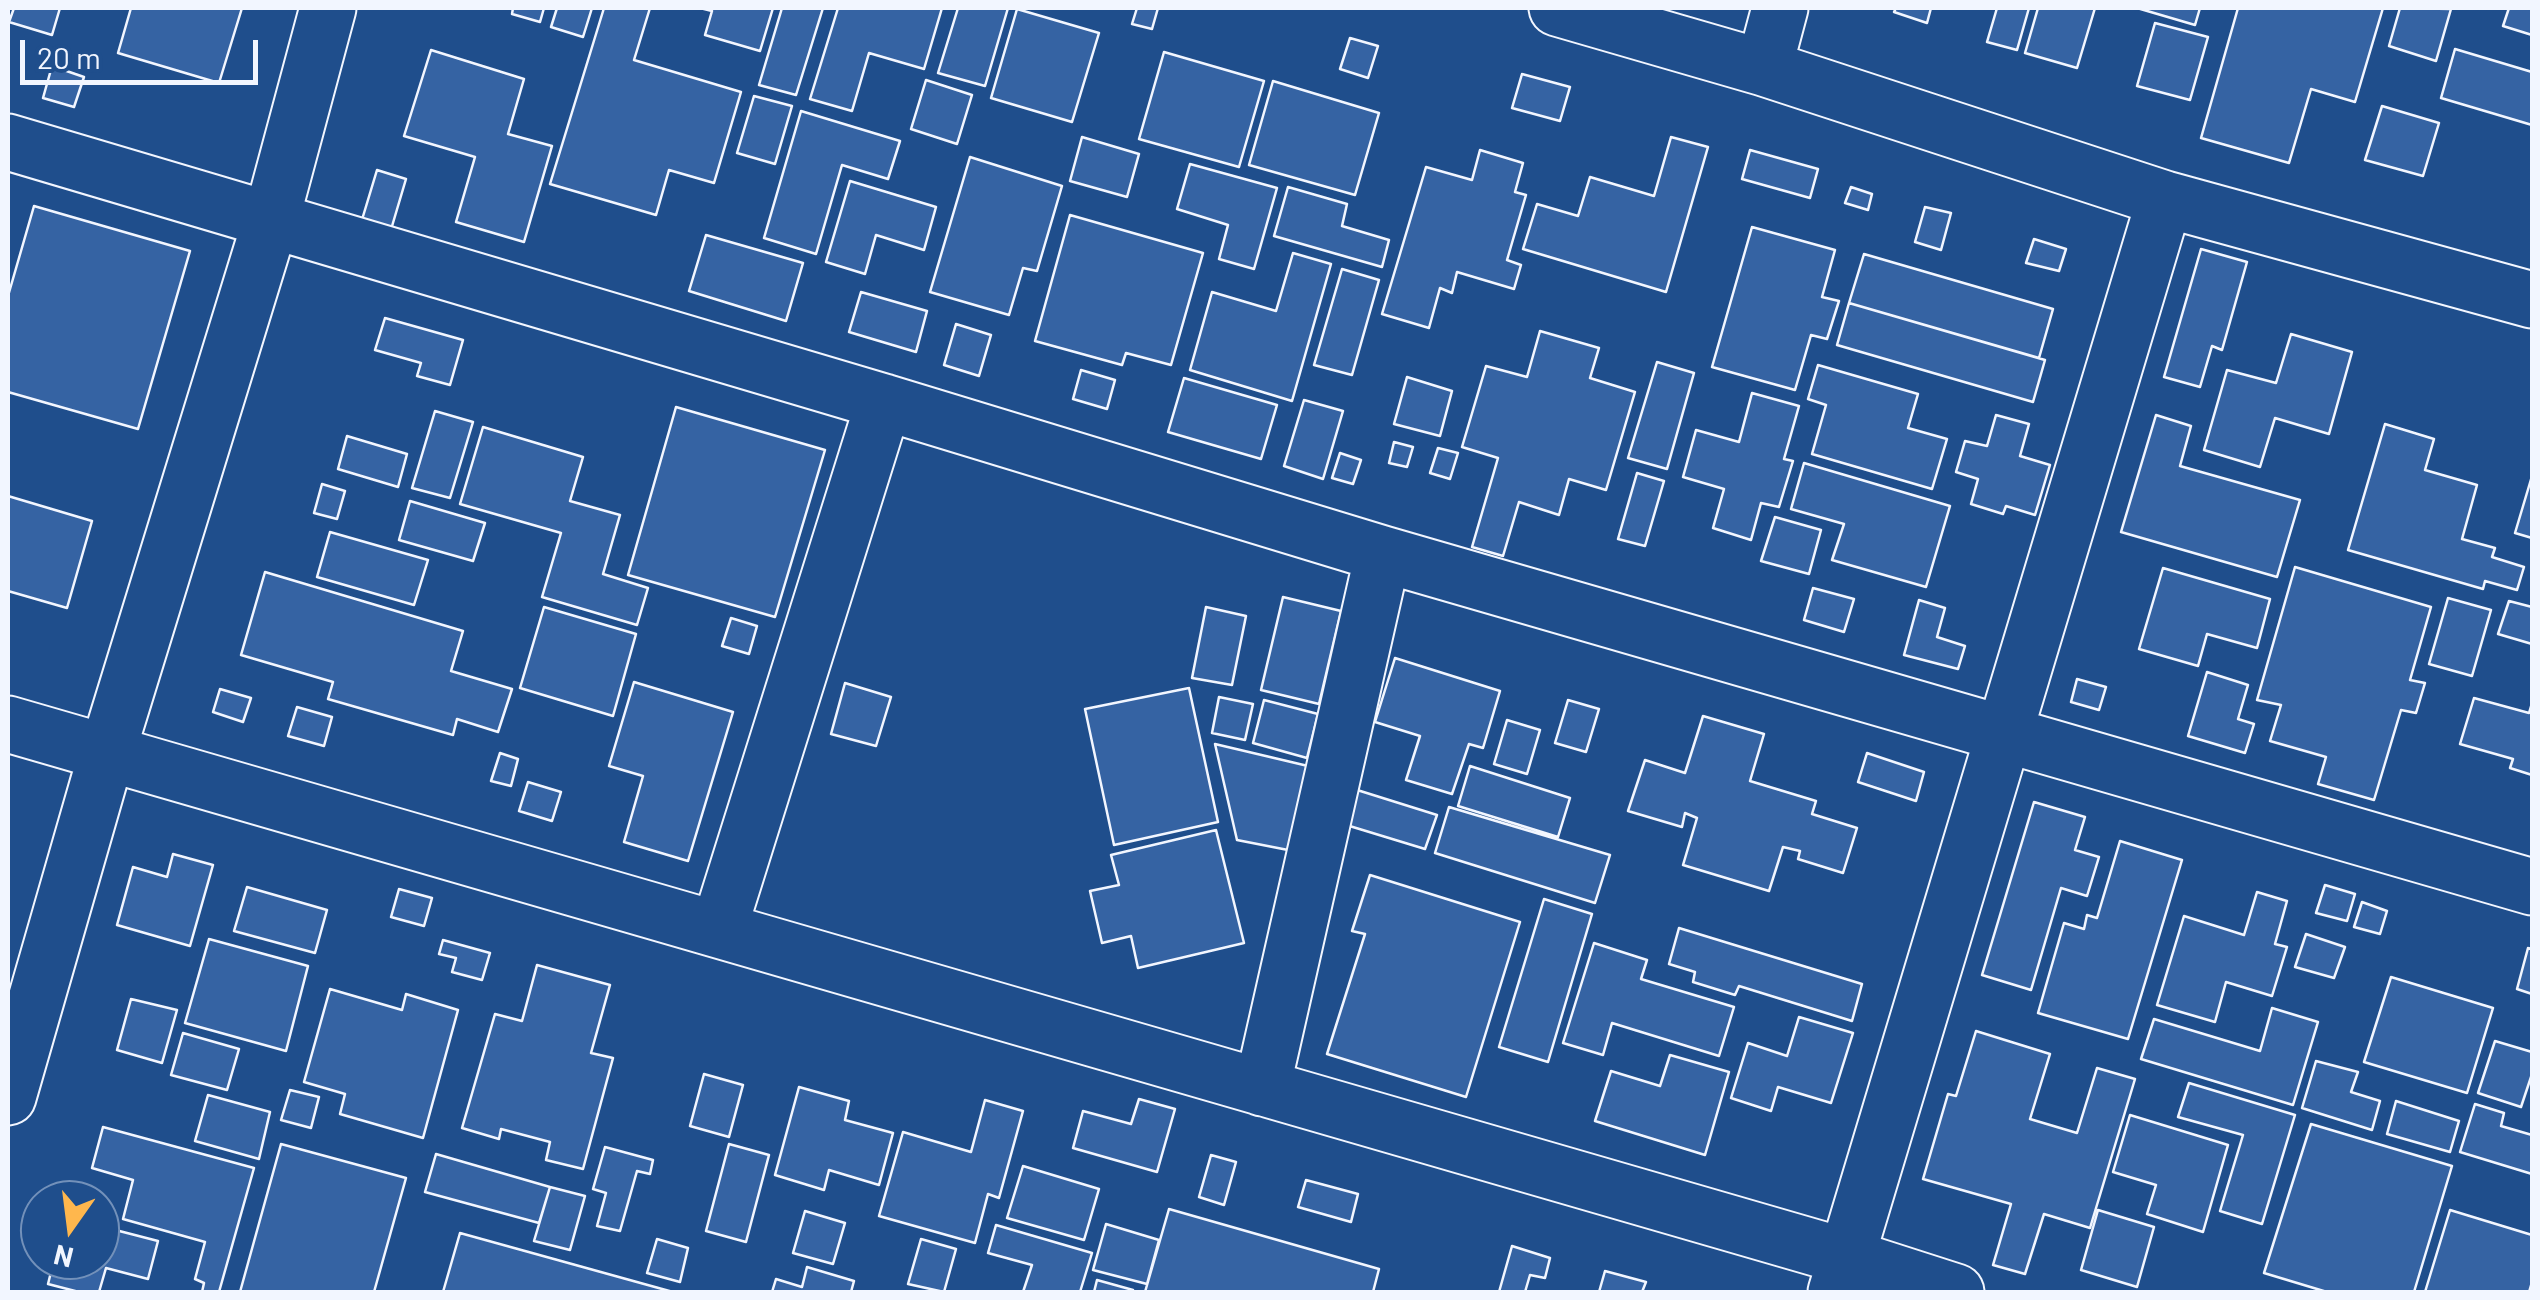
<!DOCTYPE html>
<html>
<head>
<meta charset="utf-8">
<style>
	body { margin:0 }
	#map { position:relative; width:2540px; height:1300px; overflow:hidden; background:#1f4e8c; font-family:Barlow,sans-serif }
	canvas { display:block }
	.frame { position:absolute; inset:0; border:10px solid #f2f6ff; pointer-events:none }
	.north { position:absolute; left:20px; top:1180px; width:100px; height:100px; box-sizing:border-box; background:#1f4e8c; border:2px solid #7391ba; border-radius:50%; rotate:194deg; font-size:28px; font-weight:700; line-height:40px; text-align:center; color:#f2f6ff }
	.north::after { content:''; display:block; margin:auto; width:35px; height:45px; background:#ffb74d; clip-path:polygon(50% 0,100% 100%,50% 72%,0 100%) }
	.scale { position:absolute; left:20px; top:40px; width:238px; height:45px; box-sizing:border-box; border:5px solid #f2f6ff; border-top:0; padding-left:12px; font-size:30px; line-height:35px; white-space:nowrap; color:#f2f6ff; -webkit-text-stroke:8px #1f4e8c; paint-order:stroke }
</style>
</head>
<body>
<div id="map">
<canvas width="2540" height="1300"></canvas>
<div class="frame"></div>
<div class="north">N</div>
<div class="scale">20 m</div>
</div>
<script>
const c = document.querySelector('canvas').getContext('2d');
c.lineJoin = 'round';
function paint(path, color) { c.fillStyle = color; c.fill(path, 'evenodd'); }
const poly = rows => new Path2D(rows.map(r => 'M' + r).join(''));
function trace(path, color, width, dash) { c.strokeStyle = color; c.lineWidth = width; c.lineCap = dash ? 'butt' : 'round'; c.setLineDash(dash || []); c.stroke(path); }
const building = poly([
	[14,8,60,8,52,35,9,22,14,8],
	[131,8,242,8,219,83,118,53,131,8],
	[513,8,544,8,540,22,512,14,513,8],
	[557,8,592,8,583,37,551,27,557,8],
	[604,8,650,8,634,60,741,92,714,183,669,170,656,215,550,184,604,8],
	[700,8,773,8,760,51,705,35,712,11,700,8],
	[782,8,823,8,796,95,759,85,782,8],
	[838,8,942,8,924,69,869,53,852,111,810,99,838,8],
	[958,8,1008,8,985,86,938,73,958,8],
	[1137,8,1158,8,1152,29,1132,24,1137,8],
	[1896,8,1931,8,1927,23,1894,12,1896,8],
	[1997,8,2029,8,2017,50,1987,42,1997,8],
	[2038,8,2095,8,2077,68,2025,53,2038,8],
	[2137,8,2200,8,2195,25,2137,8],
	[2238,8,2383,8,2355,102,2311,89,2289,163,2201,138,2238,8],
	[2400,8,2451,9,2436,61,2389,46,2400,8],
	[2509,8,2532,8,2532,35,2503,26,2509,8],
	[1017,9,1099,33,1072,122,991,98,1017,9],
	[2155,23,2208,37,2190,100,2137,86,2155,23],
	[1350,38,1378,46,1368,78,1340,69,1350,38],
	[2455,49,2532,72,2532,125,2441,98,2455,49],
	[431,50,524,79,508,134,552,146,524,242,456,222,475,157,404,136,431,50],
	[1164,52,1264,81,1239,167,1139,139,1164,52],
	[52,66,84,77,74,107,43,98,52,66],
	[1522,74,1570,87,1560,121,1512,108,1522,74],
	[926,80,972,95,957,144,911,129,926,80],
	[1273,81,1379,113,1355,195,1249,165,1273,81],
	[754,96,792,106,775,164,737,153,754,96],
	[2382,106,2439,123,2423,176,2365,160,2382,106],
	[801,111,900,141,888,179,842,165,816,254,764,238,801,111],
	[1082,137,1139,154,1127,197,1070,181,1082,137],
	[1671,137,1708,147,1666,292,1523,249,1537,204,1578,216,1590,177,1654,196,1671,137],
	[1480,150,1523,163,1515,192,1526,195,1507,260,1521,265,1514,289,1457,272,1452,293,1440,288,1429,328,1382,314,1426,167,1472,180,1480,150],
	[1750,150,1818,169,1810,198,1742,179,1750,150],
	[970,157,1062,186,1037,271,1023,268,1009,315,930,292,970,157],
	[1190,164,1277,188,1254,269,1219,259,1228,225,1177,209,1190,164],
	[377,170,406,179,390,233,361,223,377,170],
	[850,181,936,207,924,250,876,235,865,274,826,262,850,181],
	[1288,187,1347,204,1342,226,1389,240,1382,267,1274,236,1288,187],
	[1851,187,1872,194,1868,210,1845,203,1851,187],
	[34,206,190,251,138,429,8,392,8,296,34,206],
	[1925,207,1951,213,1941,250,1915,242,1925,207],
	[1070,215,1203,253,1171,365,1126,353,1122,365,1035,341,1070,215],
	[1752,227,1835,250,1822,297,1839,301,1827,339,1811,335,1795,390,1712,367,1752,227],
	[706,235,803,263,786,321,689,291,706,235],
	[2034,239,2066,249,2059,271,2026,263,2034,239],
	[2201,249,2247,262,2222,350,2212,346,2200,387,2164,377,2201,249],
	[1293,253,1331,264,1292,401,1190,370,1212,292,1276,311,1293,253],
	[1864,254,2053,309,2039,358,1849,303,1864,254],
	[1342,269,1379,280,1352,375,1314,365,1342,269],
	[861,292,927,311,916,352,849,332,861,292],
	[1849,303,2045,360,2033,402,1837,345,1849,303],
	[385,318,463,340,450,385,417,376,421,363,375,350,385,318],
	[956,324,991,335,979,376,944,365,956,324],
	[1540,331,1599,348,1590,378,1635,392,1606,490,1569,479,1559,515,1519,502,1503,556,1472,547,1498,458,1462,447,1486,366,1527,377,1540,331],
	[2291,334,2352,352,2329,434,2275,418,2260,467,2204,450,2227,370,2276,383,2291,334],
	[1657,362,1694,373,1667,469,1628,458,1657,362],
	[1818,365,1918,394,1908,428,1947,439,1932,489,1812,454,1826,405,1808,399,1818,365],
	[1081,370,1115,380,1107,409,1073,399,1081,370],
	[1407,377,1452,391,1440,436,1394,424,1407,377],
	[1184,378,1277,405,1261,459,1168,432,1184,378],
	[1752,393,1799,406,1784,459,1793,461,1779,507,1761,503,1751,540,1713,528,1724,489,1683,477,1696,430,1739,442,1752,393],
	[1304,400,1343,411,1323,479,1284,466,1304,400],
	[676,407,825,450,775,617,628,575,676,407],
	[435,411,473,422,450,498,412,488,435,411],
	[1996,415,2029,424,2020,456,2050,465,2035,515,2006,506,2003,514,1971,504,1978,479,1956,472,1965,441,1987,446,1996,415],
	[2156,415,2191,426,2180,466,2300,500,2277,577,2121,532,2156,415],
	[2385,424,2434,439,2425,470,2477,485,2462,539,2495,548,2492,557,2524,567,2517,590,2485,581,2483,589,2348,550,2385,424],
	[483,427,583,457,570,501,620,515,603,574,648,588,637,625,542,597,561,533,460,504,483,427],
	[347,436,407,454,398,487,338,469,347,436],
	[1394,442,1413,447,1407,467,1389,463,1394,442],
	[1438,448,1458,453,1450,479,1430,473,1438,448],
	[1340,453,1361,460,1353,484,1332,478,1340,453],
	[1804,463,1950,506,1926,587,1832,560,1844,524,1791,509,1804,463],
	[1637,473,1664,481,1645,546,1618,539,1637,473],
	[2532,476,2532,538,2515,533,2532,476],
	[322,484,345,491,337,519,314,513,322,484],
	[8,496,92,521,67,608,8,591,8,496],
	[410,501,485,523,473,561,399,540,410,501],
	[1775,517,1821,530,1809,574,1761,561,1775,517],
	[330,532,428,560,414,605,317,577,330,532],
	[2295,567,2431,607,2410,680,2425,683,2416,713,2401,710,2374,800,2318,784,2326,757,2270,741,2281,705,2257,700,2295,567],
	[2163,568,2270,599,2257,648,2207,634,2198,666,2139,649,2163,568],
	[265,572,463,631,451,671,512,689,498,732,457,719,453,735,328,699,333,682,241,655,265,572],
	[1813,588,1854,599,1844,632,1804,620,1813,588],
	[1283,597,1341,611,1319,704,1261,690,1283,597],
	[2448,598,2491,610,2472,676,2429,664,2448,598],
	[1919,600,1945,608,1937,637,1965,646,1958,669,1904,655,1919,600],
	[2509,601,2532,607,2532,644,2498,634,2509,601],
	[544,607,636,634,613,716,520,688,544,607],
	[1206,607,1246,616,1232,685,1192,678,1206,607],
	[731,618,757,626,749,654,722,646,731,618],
	[1395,658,1500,691,1483,748,1469,744,1452,794,1406,780,1420,736,1375,722,1395,658],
	[2207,672,2248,685,2238,719,2254,724,2245,753,2188,736,2207,672],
	[2077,679,2106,687,2099,710,2071,702,2077,679],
	[634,682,733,712,688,861,624,842,643,776,609,766,634,682],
	[845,683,891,697,876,746,831,734,845,683],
	[1189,688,1218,822,1114,845,1085,709,1189,688],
	[220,689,251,698,243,722,213,712,220,689],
	[1219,697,1253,704,1245,740,1212,733,1219,697],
	[2474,698,2529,713,2532,703,2532,775,2510,768,2513,759,2460,744,2474,698],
	[1264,700,1318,714,1307,758,1253,743,1264,700],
	[1568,700,1599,709,1586,752,1555,743,1568,700],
	[297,707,332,717,324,746,288,736,297,707],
	[1703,716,1764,734,1750,781,1816,801,1812,814,1857,828,1843,873,1798,859,1800,851,1783,847,1769,891,1683,865,1697,818,1685,813,1682,827,1628,811,1645,760,1685,773,1703,716],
	[1507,720,1540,730,1527,774,1494,764,1507,720],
	[1215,744,1308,766,1288,850,1237,840,1215,744],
	[500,753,518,759,511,786,491,781,500,753],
	[1867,753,1924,772,1916,801,1858,782,1867,753],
	[1470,766,1570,798,1558,837,1458,806,1470,766],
	[528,782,561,792,552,821,519,811,528,782],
	[1354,789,1437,815,1425,849,1343,824,1354,789],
	[2034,802,2085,817,2075,850,2099,857,2087,896,2061,888,2031,990,1982,975,2034,802],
	[1449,807,1610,855,1595,903,1435,853,1449,807],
	[1216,830,1244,943,1138,968,1131,936,1102,943,1090,891,1119,885,1111,855,1216,830],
	[2120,841,2182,860,2128,1039,2038,1013,2064,923,2084,929,2087,915,2097,918,2120,841],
	[173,854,213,865,190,946,117,925,133,867,167,877,173,854],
	[1370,875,1520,922,1466,1097,1327,1054,1365,934,1352,931,1370,875],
	[2325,885,2355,894,2347,921,2316,913,2325,885],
	[247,887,327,910,315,953,234,931,247,887],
	[399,889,432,898,424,926,391,917,399,889],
	[2257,892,2287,901,2275,944,2287,947,2272,996,2226,982,2215,1022,2157,1005,2184,916,2244,935,2257,892],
	[1544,899,1592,914,1548,1062,1499,1047,1544,899],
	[2362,902,2387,911,2380,934,2354,927,2362,902],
	[1679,928,1862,984,1852,1021,1739,986,1735,995,1693,982,1695,972,1669,964,1679,928],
	[2306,934,2345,947,2334,978,2295,967,2306,934],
	[209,939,308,966,286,1051,185,1023,209,939],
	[443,940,490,953,482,980,452,972,456,958,439,954,443,940],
	[1594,943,1647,960,1641,979,1734,1007,1719,1056,1612,1023,1603,1055,1563,1043,1594,943],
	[2528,948,2532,949,2532,994,2517,989,2528,948],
	[537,965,610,985,591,1053,613,1058,583,1169,546,1160,550,1142,501,1129,499,1139,462,1128,495,1014,522,1021,537,965],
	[2391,977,2493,1008,2467,1093,2364,1062,2391,977],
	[330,989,402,1010,406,994,458,1010,423,1138,340,1114,345,1094,304,1082,330,989],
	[131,999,177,1010,162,1063,117,1050,131,999],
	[2272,1008,2318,1022,2293,1105,2141,1059,2154,1019,2260,1051,2272,1008],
	[1799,1017,1853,1033,1831,1103,1778,1087,1771,1111,1731,1098,1748,1043,1787,1056,1799,1017],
	[1976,1031,2050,1054,2030,1119,2077,1133,2097,1068,2135,1079,2090,1228,2044,1214,2025,1274,1993,1265,2011,1204,1923,1179,1948,1094,1956,1096,1976,1031],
	[183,1033,239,1049,227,1090,171,1075,183,1033],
	[2495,1041,2532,1052,2532,1074,2521,1107,2478,1093,2495,1041],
	[1670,1055,1729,1072,1705,1155,1595,1121,1611,1071,1660,1086,1670,1055],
	[2316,1061,2358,1072,2351,1092,2380,1101,2372,1130,2302,1108,2316,1061],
	[704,1074,743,1085,729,1137,690,1126,704,1074],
	[2189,1083,2295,1115,2262,1224,2220,1211,2243,1135,2178,1117,2189,1083],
	[799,1087,849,1101,845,1120,893,1133,879,1185,829,1170,824,1190,775,1175,799,1087],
	[290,1090,319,1097,311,1128,281,1120,290,1090],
	[208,1095,270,1112,259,1159,195,1141,208,1095],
	[1139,1099,1175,1109,1157,1172,1073,1148,1083,1111,1131,1124,1139,1099],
	[985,1100,1023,1111,999,1198,988,1194,975,1243,879,1216,903,1132,971,1152,985,1100],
	[2396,1101,2459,1121,2450,1152,2387,1134,2396,1101],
	[2475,1104,2504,1113,2501,1126,2532,1135,2532,1174,2460,1152,2475,1104],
	[2130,1115,2228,1145,2203,1232,2147,1214,2156,1185,2113,1172,2130,1115],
	[2311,1124,2452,1166,2414,1292,2327,1292,2264,1273,2311,1124],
	[103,1127,254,1168,219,1292,202,1292,204,1283,195,1279,205,1242,123,1219,133,1180,92,1168,103,1127],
	[281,1144,406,1178,374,1292,240,1292,281,1144],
	[729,1144,769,1155,746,1242,706,1231,729,1144],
	[605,1147,653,1160,650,1174,637,1171,620,1231,597,1226,606,1193,593,1189,605,1147],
	[436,1154,550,1187,539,1223,425,1192,436,1154],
	[1211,1155,1236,1162,1224,1205,1199,1197,1211,1155],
	[1023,1166,1099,1189,1084,1240,1007,1218,1023,1166],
	[1306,1180,1358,1194,1351,1222,1298,1207,1306,1180],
	[550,1187,585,1196,570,1250,534,1241,550,1187],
	[1169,1209,1379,1269,1373,1292,1145,1292,1169,1209],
	[2098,1210,2154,1227,2137,1287,2081,1270,2098,1210],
	[2450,1210,2532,1235,2532,1282,2529,1292,2425,1292,2450,1210],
	[805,1211,845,1223,833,1264,793,1253,805,1211],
	[1106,1224,1159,1240,1147,1284,1093,1270,1106,1224],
	[996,1225,1092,1253,1080,1292,1023,1292,1032,1265,988,1253,996,1225],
	[100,1226,158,1241,148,1279,106,1268,99,1292,79,1292,48,1284,54,1260,100,1260,100,1226],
	[460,1233,673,1292,443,1292,460,1233],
	[657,1239,688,1248,680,1282,647,1273,657,1239],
	[921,1239,956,1249,944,1292,908,1284,921,1239],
	[1512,1246,1550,1258,1545,1278,1530,1275,1525,1292,1499,1292,1512,1246],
	[807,1267,854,1281,851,1292,772,1292,776,1279,802,1287,807,1267],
	[1605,1271,1646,1282,1642,1292,1599,1292,1605,1271],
	[1097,1280,1133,1290,1132,1292,1094,1292,1097,1280]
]);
paint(building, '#3563a3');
trace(building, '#f2f6ff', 2.5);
const minor = poly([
	[1557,8,1764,68,2165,199,2532,300],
	[1764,68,1780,8],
	[8,142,884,402,1383,554,2532,887],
	[8,724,1847,1257,1956,1292],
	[719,928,884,402],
	[1262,1088,1383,554],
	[8,1097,107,753,271,220,328,8],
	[1836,1292,2165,199]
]);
trace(minor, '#f2f6ff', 59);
trace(minor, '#1f4e8c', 55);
</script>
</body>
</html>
